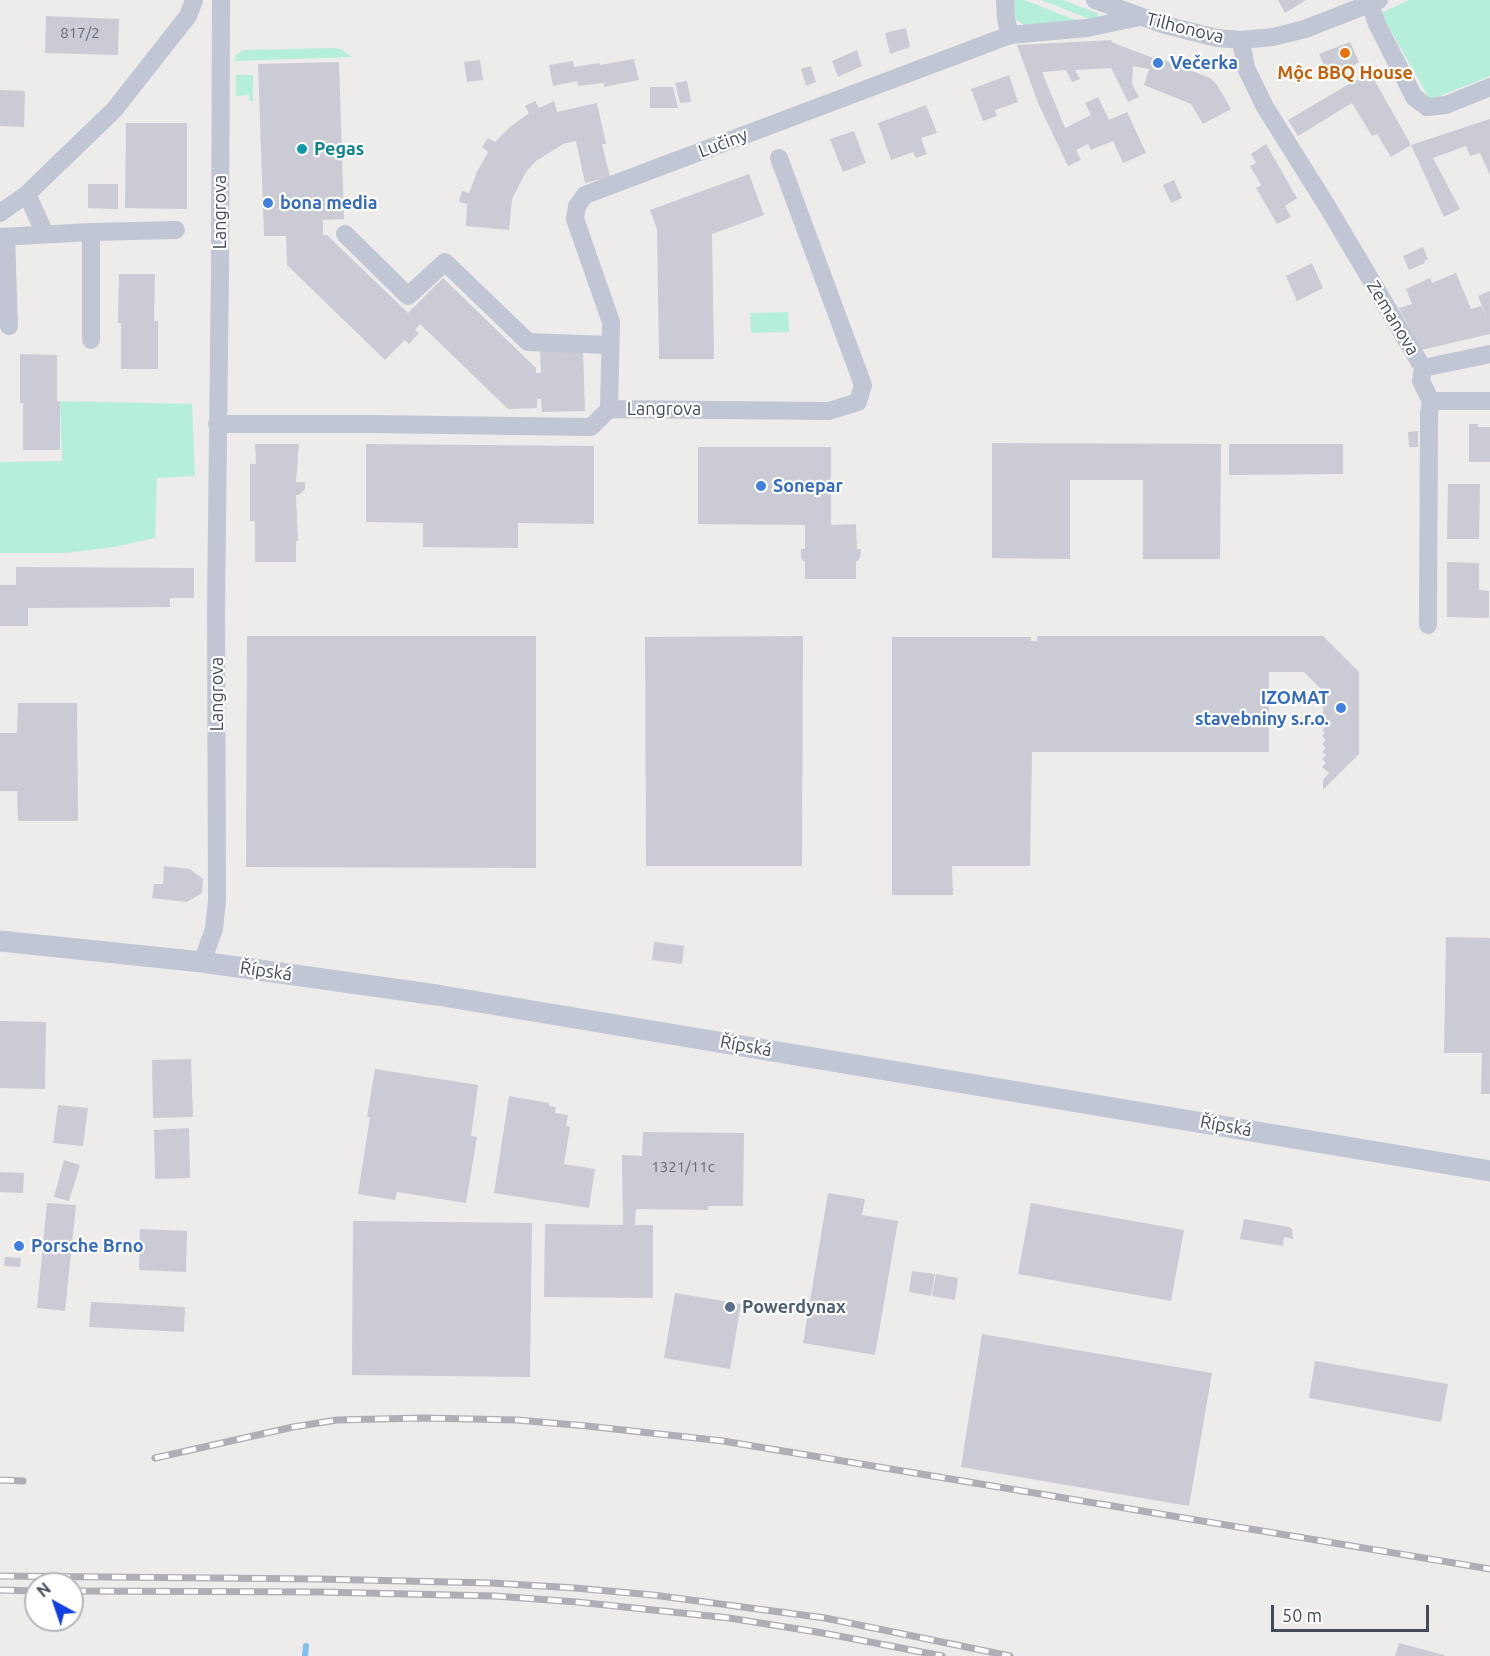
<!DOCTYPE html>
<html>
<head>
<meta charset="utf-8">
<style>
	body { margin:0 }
	#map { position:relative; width:1490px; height:1656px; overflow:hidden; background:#eeebeb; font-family:Ubuntu,sans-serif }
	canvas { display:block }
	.north { position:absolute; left:24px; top:1572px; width:60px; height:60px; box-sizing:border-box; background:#fff; border:2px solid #b4b7bd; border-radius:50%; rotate:320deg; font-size:16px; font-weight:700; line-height:24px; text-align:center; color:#434a59 }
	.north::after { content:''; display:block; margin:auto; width:21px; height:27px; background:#123fe1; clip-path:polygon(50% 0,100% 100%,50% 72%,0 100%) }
	.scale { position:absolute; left:1271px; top:1605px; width:158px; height:27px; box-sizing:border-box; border:3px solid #434a59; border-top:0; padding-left:8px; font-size:18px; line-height:21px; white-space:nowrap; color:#434a59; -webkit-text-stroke:4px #fff; paint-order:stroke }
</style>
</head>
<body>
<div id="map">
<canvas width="1490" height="1656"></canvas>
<div class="north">N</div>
<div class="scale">50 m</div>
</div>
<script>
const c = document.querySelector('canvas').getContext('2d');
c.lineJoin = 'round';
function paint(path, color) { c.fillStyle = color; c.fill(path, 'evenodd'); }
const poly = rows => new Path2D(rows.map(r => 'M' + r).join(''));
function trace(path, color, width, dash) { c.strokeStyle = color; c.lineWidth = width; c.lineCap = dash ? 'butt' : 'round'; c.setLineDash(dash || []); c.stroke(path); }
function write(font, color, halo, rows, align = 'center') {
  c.font = font + ' Ubuntu,sans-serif'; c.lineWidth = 4.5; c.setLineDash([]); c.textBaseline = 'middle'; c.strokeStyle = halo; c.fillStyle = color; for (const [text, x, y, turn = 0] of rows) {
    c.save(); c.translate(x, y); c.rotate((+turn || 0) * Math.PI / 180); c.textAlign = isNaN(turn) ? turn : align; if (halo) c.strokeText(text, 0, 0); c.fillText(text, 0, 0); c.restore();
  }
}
paint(poly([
	[1011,0,1024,0,1081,22,1024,25,1014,18],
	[1041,0,1063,0,1097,13,1099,18,1092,20],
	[1409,0,1490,0,1490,76,1430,100,1381,13],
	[332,48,341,49,352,57,235,61,236,55,244,50],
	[236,75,253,75,253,101,250,101,249,95,236,96],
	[788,312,789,332,751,333,750,313],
	[60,401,192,404,195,476,157,478,155,538,114,547,66,553,0,553,0,462,62,461]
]), '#b6efd9');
trace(poly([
	[305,1656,306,1646]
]), '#81bfee', 6);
paint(poly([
	[1278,0,1306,0,1285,13],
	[46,16,119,19,118,55,45,53],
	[906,28,910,47,890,54,885,33],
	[1112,40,1111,42,1153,58,1154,56,1210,78,1217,85,1231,109,1203,124,1191,104,1144,85,1149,69,1133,66,1132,84,1139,97,1128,102,1111,68,1075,70,1080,79,1072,82,1066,70,1042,72,1065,128,1091,115,1085,103,1098,97,1109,120,1127,112,1146,153,1123,163,1113,141,1091,150,1088,144,1076,150,1081,160,1068,166,1038,103,1017,45],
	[1350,42,1359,62,1331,80,1319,54],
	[857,50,862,66,838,77,832,61],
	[634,59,639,80,604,87,604,83,578,86,577,81,553,86,549,65,573,61,574,67,599,63,600,65],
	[480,60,483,80,467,82,464,62],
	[339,62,344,219,323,220,323,235,327,235,408,313,443,278,536,368,536,373,541,373,540,351,583,350,585,411,542,412,541,399,537,399,537,408,508,409,420,324,415,330,419,333,409,344,405,340,385,360,287,265,286,236,264,236,258,64],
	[811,66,816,82,806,86,801,69],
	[1371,74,1411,145,1391,157,1377,134,1372,136,1352,103,1298,136,1288,120,1349,84],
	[1009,75,1018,102,995,110,997,116,983,121,971,89],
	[687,81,691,102,680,103,675,83],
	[650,87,673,87,678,108,650,108],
	[0,90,25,91,24,127,0,126],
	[535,101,539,108,554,101,557,112,597,103,606,144,602,144,610,177,585,183,576,141,563,144,536,161,526,172,512,199,509,230,466,226,467,204,459,202,462,191,469,193,477,172,488,152,482,147,488,138,495,142,510,127,529,113,525,106],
	[926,105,937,133,921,138,927,154,916,158,913,152,891,160,878,123],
	[1490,119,1490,175,1480,153,1470,156,1466,146,1433,158,1460,209,1444,217,1411,145],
	[126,123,187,123,187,209,125,208],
	[854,131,866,163,843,172,830,139],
	[1266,144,1297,198,1285,206,1291,217,1277,224,1256,188,1261,185,1250,166,1256,163,1251,154],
	[749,174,764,215,712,234,714,359,659,359,657,229,650,210],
	[1174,180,1182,198,1171,203,1163,185],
	[88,184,118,184,118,209,88,208],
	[1423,247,1428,259,1424,261,1425,263,1409,270,1403,256],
	[1312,263,1323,288,1297,301,1286,276],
	[1456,273,1471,309,1481,306,1487,319,1478,296,1490,291,1490,334,1421,350,1399,308,1412,304,1406,289,1430,278,1432,283],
	[119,274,155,274,154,321,158,321,158,369,121,369,121,323,118,323],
	[20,354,57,355,57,401,60,401,60,450,23,450,23,403,20,403],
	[1469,424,1478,424,1478,427,1490,427,1490,462,1469,462],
	[1418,431,1418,447,1409,447,1408,432],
	[992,443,1221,444,1220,559,1143,559,1143,480,1070,480,1070,559,992,558],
	[255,444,299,444,296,482,305,482,305,489,299,495,296,495,298,541,296,541,296,562,255,562,255,521,250,521,250,464,256,464],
	[366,444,594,446,594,524,518,523,518,548,423,547,423,523,366,522],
	[1229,444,1343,444,1343,474,1229,475],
	[698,447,831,447,831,525,856,524,857,549,861,549,860,558,856,562,856,579,805,579,805,562,801,559,801,549,805,549,805,525,698,524],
	[1448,484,1480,484,1479,539,1447,539],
	[1447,562,1479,563,1479,590,1489,591,1489,618,1447,617],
	[16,567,194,568,194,598,170,598,170,607,28,608,28,626,0,626,0,585,16,585],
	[247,636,536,636,536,868,246,867],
	[803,636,802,866,646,866,645,637],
	[1037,636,1323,636,1359,672,1359,754,1323,790,1323,780,1329,773,1322,767,1326,763,1322,759,1326,755,1322,752,1326,748,1322,744,1326,740,1322,736,1325,733,1322,730,1325,727,1323,725,1323,691,1304,672,1269,672,1269,752,1032,752,1030,866,952,866,953,895,892,895,892,637,1031,637,1031,641,1037,641],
	[18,703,77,703,78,821,18,821,17,791,0,791,0,733,17,733],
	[164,866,190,869,203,879,202,893,187,902,152,898,154,884,163,884],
	[1446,937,1490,938,1490,1094,1481,1094,1482,1053,1444,1053],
	[654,942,684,946,682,964,652,960],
	[0,1021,46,1022,45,1089,0,1088],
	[191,1059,193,1117,153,1118,152,1060],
	[375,1069,478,1085,471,1136,477,1137,466,1203,397,1192,395,1200,358,1194,370,1117,367,1117],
	[509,1096,549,1103,549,1106,556,1107,555,1113,568,1115,566,1126,570,1127,564,1164,595,1169,589,1208,494,1193],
	[58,1105,88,1108,83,1146,53,1143],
	[189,1128,190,1178,155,1179,154,1130],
	[643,1132,744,1133,743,1206,708,1206,708,1210,636,1209,635,1225,653,1225,653,1298,544,1297,545,1224,623,1225,622,1155,642,1156],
	[64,1160,80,1165,69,1201,54,1197],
	[0,1172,24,1173,23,1193,0,1192],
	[828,1193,865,1199,862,1215,898,1221,875,1355,803,1343],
	[47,1203,76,1205,65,1311,37,1308],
	[1031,1203,1184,1230,1171,1301,1018,1274],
	[1244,1219,1289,1227,1292,1229,1293,1239,1284,1237,1283,1246,1240,1239],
	[353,1221,532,1223,530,1377,352,1375],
	[140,1229,187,1231,186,1272,139,1270],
	[5,1257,21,1258,20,1267,4,1266],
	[912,1271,935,1274,931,1296,909,1292],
	[936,1274,958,1278,955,1300,932,1296],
	[675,1293,741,1304,730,1369,664,1358],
	[91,1302,185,1307,184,1332,89,1327],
	[982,1334,1212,1373,1189,1506,961,1467],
	[1315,1361,1448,1384,1441,1422,1309,1398],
	[1399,1643,1444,1655,1444,1656,1395,1656]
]), '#cacbd4');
trace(poly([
	[1005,0,1006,19,1010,35],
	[1095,0,1165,25,1217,38,1241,40,1273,37,1305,29,1379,0],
	[1370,4,1377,24,1414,97,1427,107,1446,105,1490,87],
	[1241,40,1246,68,1265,107,1327,206,1423,368,1421,381,1431,401,1429,413,1428,625],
	[27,194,45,234],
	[0,213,27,194,114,110,188,16,194,0],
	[345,234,408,296,445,262,528,342,610,345],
	[0,237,91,232,176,230],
	[6,237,9,326],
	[91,340,91,232],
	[1423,368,1490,354],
	[1431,401,1490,401],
	[609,409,611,322,575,219,577,206,585,195,1010,35,1087,28,1140,17],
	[217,424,370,424,591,427,609,409,829,411,858,402,863,385,779,158],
	[202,962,214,929,217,900,216,609,220,266,221,0]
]), '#c0c6d4', 18);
trace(poly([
	[0,941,202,962,437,995,1490,1171]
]), '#c0c6d4', 21);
const rail = poly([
	[155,1458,293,1427,337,1420,423,1418,517,1420,587,1426,723,1441,1490,1569],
	[0,1480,23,1481],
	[0,1576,317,1579,492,1583,575,1588,653,1595,825,1618,1010,1656],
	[0,1590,36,1591],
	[72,1591,319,1592,495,1596,577,1602,729,1618,823,1633,942,1656]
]);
trace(rail, '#adaeb6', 7);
trace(rail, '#fff', 4.5, [14]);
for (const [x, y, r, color] of [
	[1345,53,6,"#e8710a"],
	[1158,63,6,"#3f7fe0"],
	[302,149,6,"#0f9aa8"],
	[268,203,6,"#3f7fe0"],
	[761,486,6,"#3f7fe0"],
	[1341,708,6,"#3f7fe0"],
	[19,1246,6,"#3f7fe0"],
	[730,1307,6,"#5c6f8a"]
]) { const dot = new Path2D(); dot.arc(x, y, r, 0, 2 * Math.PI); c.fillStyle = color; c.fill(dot); trace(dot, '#fff', 2); }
write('15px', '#656a78', null, [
	["817/2",80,33],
	["1321/11c",683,1167]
]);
write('18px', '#434a59', '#fff', [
	["Tilhonova",1185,28,14],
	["Lučiny",723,143,-21],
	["Langrova",220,212,-90],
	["Zemanova",1393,318,59],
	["Langrova",664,409],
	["Langrova",217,694,-90],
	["Řípská",266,971,8],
	["Řípská",746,1046,10],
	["Řípská",1226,1126,10]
]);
write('bold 18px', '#366cbe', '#fff', [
	["Večerka",1170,63],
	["bona media",280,203],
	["Sonepar",773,486],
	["IZOMAT",1329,698,"right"],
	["stavebniny s.r.o.",1329,719,"right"],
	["Porsche Brno",31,1246]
], 'left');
write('bold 18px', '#c56008', '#fff', [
	["Mộc BBQ House",1345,73]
]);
write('bold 18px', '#0d838f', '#fff', [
	["Pegas",314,149]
], 'left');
write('bold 18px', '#4e5e75', '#fff', [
	["Powerdynax",742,1307]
], 'left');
</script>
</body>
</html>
